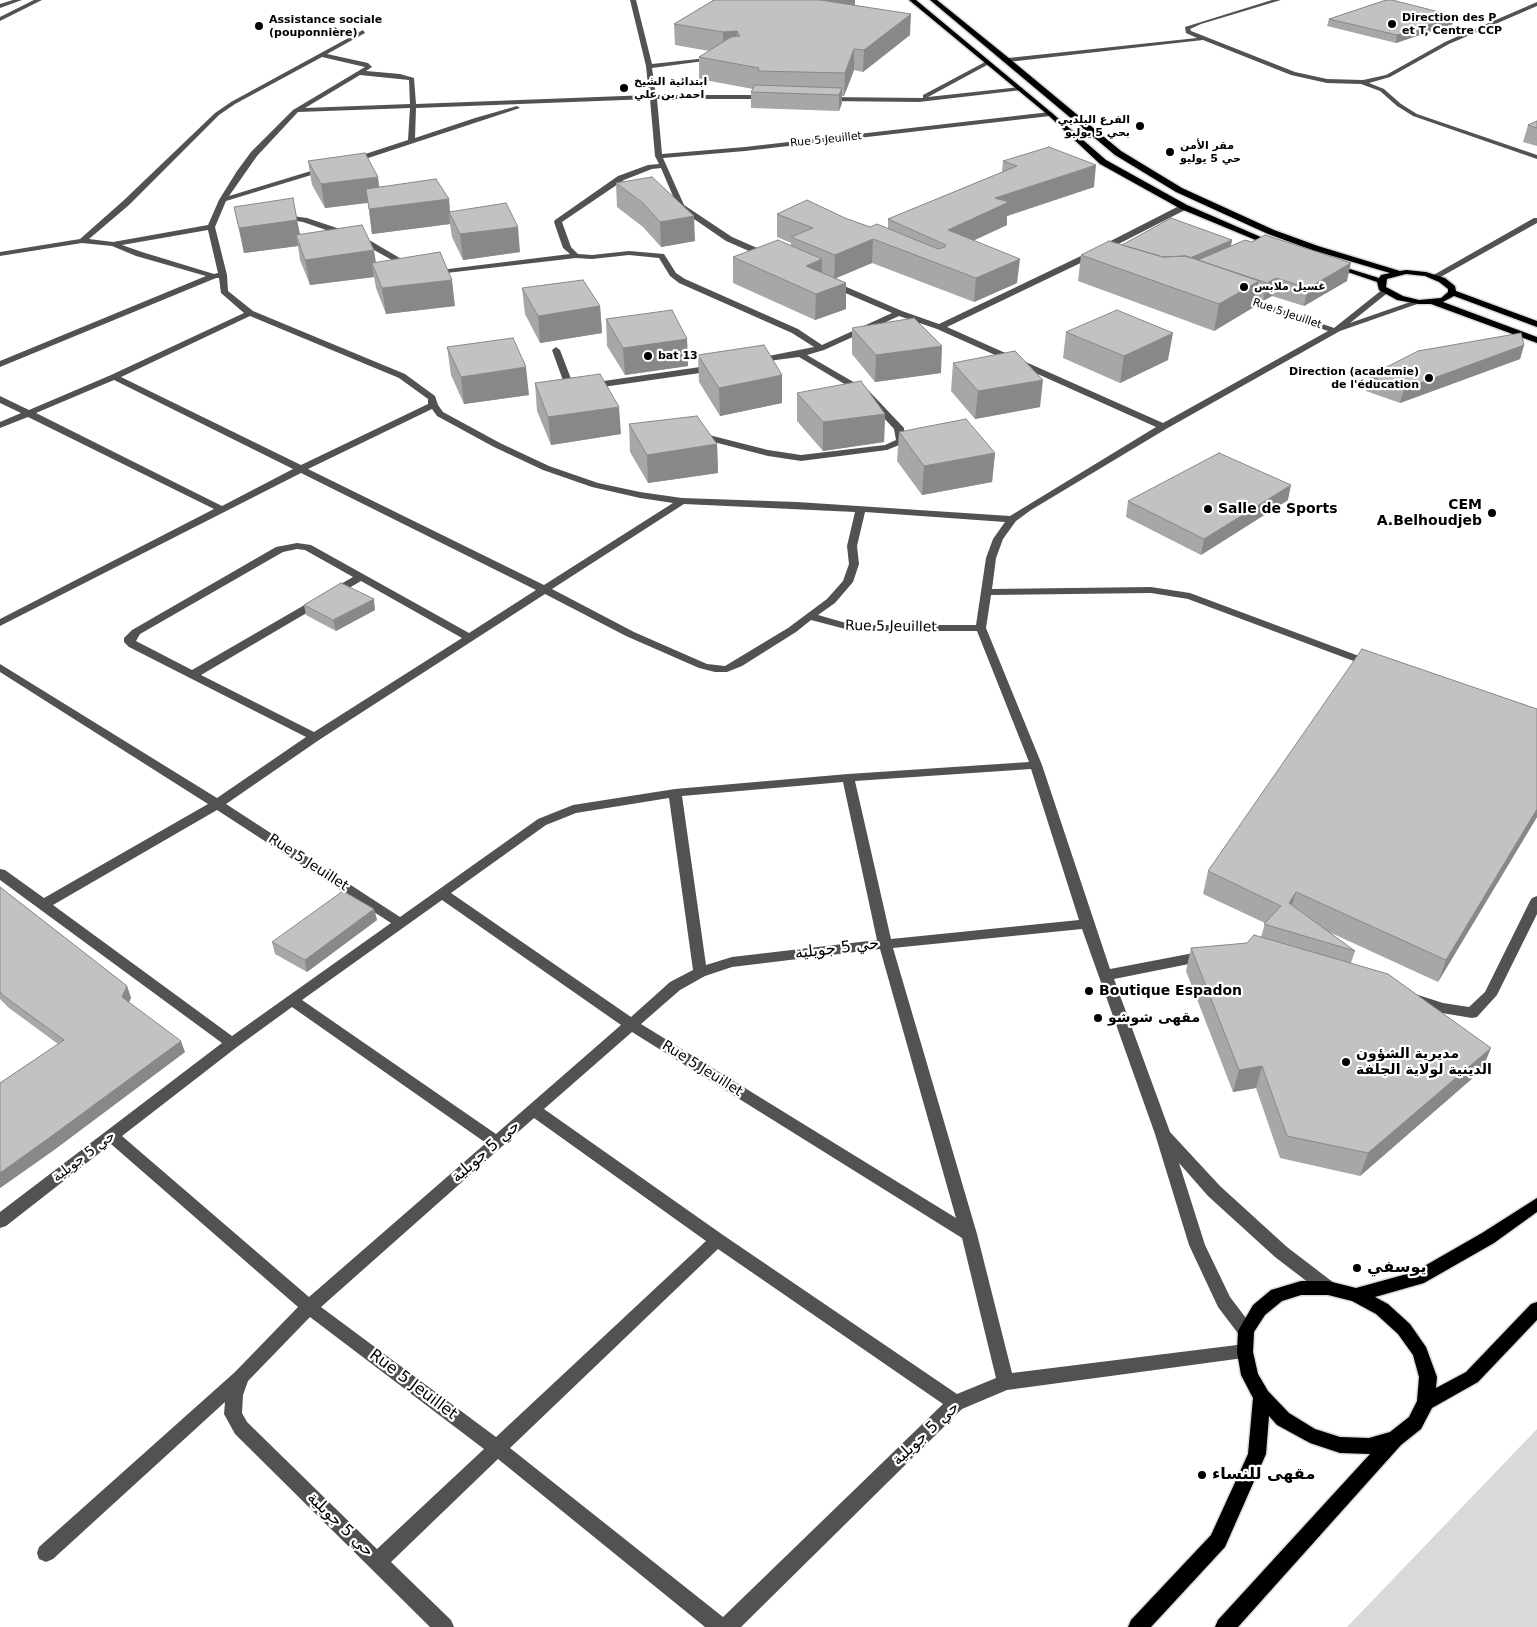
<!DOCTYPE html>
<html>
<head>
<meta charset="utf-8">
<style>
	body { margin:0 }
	canvas { display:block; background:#fff }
</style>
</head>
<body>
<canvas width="1537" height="1627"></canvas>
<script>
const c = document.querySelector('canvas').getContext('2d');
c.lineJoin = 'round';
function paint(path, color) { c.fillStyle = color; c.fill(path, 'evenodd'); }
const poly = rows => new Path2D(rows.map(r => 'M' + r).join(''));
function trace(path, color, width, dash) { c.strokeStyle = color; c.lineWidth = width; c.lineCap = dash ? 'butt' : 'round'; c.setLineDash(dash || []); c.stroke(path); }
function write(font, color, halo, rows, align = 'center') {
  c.font = font + ' "DejaVu Sans","Noto Naskh Arabic",sans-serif'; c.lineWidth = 4.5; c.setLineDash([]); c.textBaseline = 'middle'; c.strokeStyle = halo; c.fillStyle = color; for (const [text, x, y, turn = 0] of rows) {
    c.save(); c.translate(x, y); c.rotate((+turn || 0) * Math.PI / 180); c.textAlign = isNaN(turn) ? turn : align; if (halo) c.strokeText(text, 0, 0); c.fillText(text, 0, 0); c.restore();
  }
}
paint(poly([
	[1537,1429,1537,1627,1347,1627]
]), '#d9d9d9');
const major = poly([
	[909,0,916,0,1052,113,1106,160,1187,205,1277,244,1270,246,1181,209,1100,164,1048,115,909,0],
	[930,0,937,0,1010,59,1121,151,1182,188,1274,230,1318,246,1400,271,1406,270,1426,272,1445,278,1455,286,1456,291,1537,321,1537,327,1454,296,1443,302,1537,337,1537,343,1431,304,1419,304,1397,300,1379,290,1377,282,1330,266,1334,264,1379,278,1381,275,1390,273,1312,250,1268,234,1176,192,1115,155,930,0],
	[1406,274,1425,276,1439,282,1448,289,1448,292,1441,298,1419,300,1403,296,1386,287,1387,279,1406,274],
	[1537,1198,1537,1212,1494,1243,1424,1283,1375,1297,1388,1304,1410,1324,1426,1347,1437,1377,1436,1388,1466,1372,1531,1304,1537,1302,1537,1320,1478,1382,1432,1408,1421,1429,1401,1445,1238,1627,1215,1627,1218,1620,1370,1454,1340,1453,1310,1443,1277,1425,1269,1416,1266,1454,1225,1547,1151,1627,1128,1627,1131,1620,1211,1535,1248,1454,1253,1398,1241,1375,1237,1352,1238,1331,1253,1305,1271,1290,1301,1281,1328,1281,1356,1288,1414,1272,1482,1233,1537,1198],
	[1301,1295,1328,1295,1352,1301,1376,1314,1398,1334,1413,1355,1419,1377,1417,1401,1409,1417,1390,1432,1369,1438,1340,1437,1315,1429,1289,1413,1268,1391,1258,1374,1253,1352,1254,1332,1265,1315,1282,1301,1301,1295]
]);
trace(major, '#dbdbdb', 3);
paint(poly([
	[13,0,22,0,0,8,0,4,13,0],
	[34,0,42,0,0,21,0,17,34,0],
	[630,0,636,0,652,64,716,57,719,59,652,68,656,95,768,95,771,97,768,99,657,99,662,154,745,147,1050,112,1053,114,1050,116,745,151,663,158,684,205,732,237,771,254,771,258,765,258,726,241,678,208,661,168,652,169,624,180,562,222,571,247,578,254,592,255,629,251,664,254,676,273,685,279,798,329,822,345,892,313,829,286,829,282,835,282,902,311,939,324,1085,254,1181,205,1187,205,1187,209,1091,258,947,327,1163,423,1328,331,1235,299,1235,295,1241,295,1334,328,1383,289,1390,291,1350,323,1416,300,1423,302,1340,331,1166,429,1031,510,1016,521,1003,539,996,558,992,589,1151,587,1190,593,1375,662,1377,664,1375,666,1367,666,1188,599,1151,593,991,595,986,628,1042,765,1110,969,1204,951,1209,953,1211,956,1209,959,1204,961,1114,979,1170,1132,1220,1186,1287,1247,1334,1283,1336,1288,1334,1293,1328,1295,1322,1293,1275,1257,1208,1196,1179,1163,1205,1245,1230,1297,1252,1326,1254,1331,1252,1336,1246,1338,1240,1336,1218,1307,1189,1245,1155,1134,1082,929,893,948,977,1234,1012,1373,1245,1344,1251,1347,1253,1352,1251,1357,1007,1390,962,1409,741,1627,705,1627,498,1459,391,1562,451,1620,454,1627,430,1627,235,1434,224,1414,225,1402,53,1559,46,1562,39,1559,37,1553,39,1547,235,1372,298,1307,111,1144,6,1226,0,1228,0,1212,222,1043,0,880,0,869,5,870,44,898,208,804,0,672,0,664,217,798,306,737,129,647,124,642,124,638,132,630,276,547,297,543,311,545,469,633,536,590,301,473,0,626,0,619,214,509,28,417,0,428,0,422,21,413,0,403,0,396,29,410,111,375,244,313,221,293,219,278,216,278,0,367,0,361,206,276,136,256,112,246,82,243,0,256,0,252,80,239,123,201,215,113,231,102,363,30,365,33,327,54,368,63,372,67,366,71,400,74,414,78,416,104,649,95,646,66,630,0],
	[322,57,365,67,293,110,251,152,237,171,219,200,208,225,113,242,89,239,129,205,219,115,235,104,322,57],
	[360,75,409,80,410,104,305,108,360,75],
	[650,99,655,156,659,164,648,165,618,176,555,220,554,222,563,248,570,254,432,271,428,273,429,275,576,258,592,259,629,255,659,258,670,276,679,283,792,333,814,347,753,359,753,363,799,357,863,395,894,429,896,440,885,445,801,455,768,450,705,434,700,437,702,439,768,456,801,461,887,450,904,443,904,428,869,391,807,355,824,350,899,316,937,329,1156,427,1010,516,797,502,682,498,640,492,598,483,549,466,500,443,443,412,438,405,435,396,405,374,253,311,228,291,227,275,215,227,226,201,331,169,324,167,229,196,257,156,298,112,410,108,408,140,347,160,347,164,350,164,520,108,517,106,475,118,415,138,416,108,650,99],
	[208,230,218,273,214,274,142,252,122,245,208,230],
	[250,316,399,378,428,399,428,404,301,465,121,377,250,316],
	[114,380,293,469,222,506,36,413,114,380],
	[432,409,437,416,494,447,543,470,592,487,640,498,673,503,544,585,308,469,432,409],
	[684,504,855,512,847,546,849,564,843,581,827,599,788,628,725,666,707,664,634,632,552,589,684,504],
	[865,512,1005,522,993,539,986,558,976,625,853,625,818,615,835,603,853,582,859,564,857,546,865,512],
	[297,549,305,550,353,577,192,670,136,641,140,634,283,552,297,549],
	[361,581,462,638,314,732,201,675,361,581],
	[545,594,626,636,699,668,715,672,727,672,742,666,796,632,811,620,853,631,977,631,1029,762,848,774,675,789,573,805,538,819,400,917,226,804,319,740,545,594],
	[1031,769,1079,920,891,939,855,781,1031,769],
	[843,782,877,940,732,957,706,965,682,796,843,782],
	[669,798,693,970,670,982,631,1017,451,893,546,825,576,813,669,798],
	[217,810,391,923,232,1036,53,905,217,810],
	[442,900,621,1025,496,1134,302,1000,442,900],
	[880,949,956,1218,641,1024,680,990,705,976,732,967,880,949],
	[292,1007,486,1143,309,1297,122,1136,237,1047,292,1007],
	[632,1032,962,1238,996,1378,957,1394,723,1235,544,1109,632,1032],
	[534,1118,706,1241,496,1437,321,1307,534,1118],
	[718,1249,943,1404,723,1617,510,1448,718,1249],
	[310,1317,484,1449,377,1549,247,1422,242,1413,243,1395,248,1381,310,1317],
	[1272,0,1281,0,1201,24,1190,29,1191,31,1295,72,1327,79,1363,80,1386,75,1445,42,1537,2,1537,6,1449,44,1390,77,1369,83,1384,89,1401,104,1417,114,1537,155,1537,159,1413,116,1397,106,1380,91,1361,84,1327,83,1291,75,1203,40,1008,62,1005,60,1008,58,1197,38,1186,33,1185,27,1272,0],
	[987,61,989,62,989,64,928,97,1020,87,1023,89,1022,90,919,102,826,101,823,99,826,97,923,98,923,95,987,61],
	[278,214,307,218,364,237,415,267,408,269,358,241,303,222,278,218,278,214],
	[1534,218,1537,218,1537,223,1437,279,1430,277,1534,218],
	[556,347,560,350,573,384,576,385,714,365,718,368,714,371,575,391,565,386,552,350,556,347],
	[1537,896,1537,914,1497,995,1477,1017,1472,1018,1442,1013,1407,1002,1405,998,1407,994,1412,993,1443,1003,1469,1007,1485,992,1530,901,1532,898,1537,896]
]), '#525252');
paint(major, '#000');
paint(poly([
	[712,0,855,0,855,5,910,35,863,72,854,70,844,96,842,96,842,103,839,111,751,108,751,92,753,89,699,79,699,57,709,51,675,45,674,24,712,1],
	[1455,16,1453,24,1396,43,1327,26,1329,19],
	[1537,121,1537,146,1523,142,1528,125],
	[308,161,379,187,449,199,450,211,520,252,463,260,452,237,450,224,372,234,368,203,325,208,312,185],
	[1003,161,1094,187,1007,216,1007,225,974,240,1017,283,974,302,872,263,836,278,846,283,846,309,815,320,733,283,733,257,791,245,791,243,777,237,777,214,845,218,870,227,888,229,888,219,1002,172],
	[616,183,695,241,661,247,643,227,617,207],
	[234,207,297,220,300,234,376,262,455,306,386,314,376,288,374,277,310,285,300,260,298,246,244,253],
	[1232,240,1231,246,1347,281,1304,306,1272,296,1263,301,1255,299,1254,307,1214,331,1078,281,1081,255,1122,245],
	[522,288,600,306,602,333,540,343,525,314],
	[606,319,687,339,688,366,625,375,607,346],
	[852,328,941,373,875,382,852,354],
	[1066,332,1168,360,1120,383,1063,358],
	[1524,345,1520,359,1400,403,1366,391,1369,376],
	[447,347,529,395,464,404,451,375],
	[698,355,782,403,720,416,699,382],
	[953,363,1040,407,975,419,951,391],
	[535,383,621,434,551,445,537,411],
	[797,393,885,414,884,442,823,451,797,421],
	[629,424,717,444,718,473,648,483,630,452],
	[899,432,995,453,992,482,922,495,897,461],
	[1288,500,1201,555,1126,517,1128,501],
	[304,605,375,610,336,631,306,615],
	[1537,709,1537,817,1438,982,1329,932,1355,951,1351,963,1482,1070,1360,1176,1280,1158,1256,1088,1233,1092,1186,971,1191,948,1247,943,1261,937,1265,923,1203,894,1208,871],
	[0,887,127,986,131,998,129,1002,185,1052,54,1150,0,1188,0,1083,58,1044,9,1008,0,999],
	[374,909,377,920,307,972,275,954,272,942]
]), '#a7a7a7');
paint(poly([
	[820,0,855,0,855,10],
	[911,14,910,35,863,72,864,50],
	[1455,16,1453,24,1396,43,1397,35],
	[737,31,737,52,723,54,723,32],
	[854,49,854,70,844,96,845,73],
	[842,88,842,103,839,111,839,95],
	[1096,165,1094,187,1007,216,1007,225,947,253,948,230,995,198],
	[378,177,381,201,325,208,321,184],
	[449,199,450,215,449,212,450,224,372,234,369,209],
	[694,216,695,241,661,247,660,222],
	[297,220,302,245,296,235,298,246,244,253,239,228],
	[518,227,520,252,463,260,460,234],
	[873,239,872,263,834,279,835,255],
	[1232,240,1229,253,1198,260,1184,260],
	[374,250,378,276,372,263,374,277,310,285,305,260],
	[822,259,822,285,806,266],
	[1020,259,1017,283,974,302,976,278],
	[1351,263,1347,281,1304,306,1308,288],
	[1276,278,1272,296,1263,301,1267,283],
	[452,280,455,306,386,314,382,288],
	[1259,281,1254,307,1214,331,1219,304],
	[846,283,846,309,815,320,816,294],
	[600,306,602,333,540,343,538,316],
	[1173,333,1168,360,1120,383,1124,356],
	[687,339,688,366,625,375,623,348],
	[1524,345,1520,359,1400,403,1404,389],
	[942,346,941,373,875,382,876,355],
	[526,367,529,395,464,404,461,377],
	[782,375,782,403,720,416,719,388],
	[1043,380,1040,407,975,419,978,391],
	[619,407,621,434,551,445,548,417],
	[885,414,884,442,823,451,823,422],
	[717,444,718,473,648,483,647,455],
	[995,453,992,482,922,495,924,466],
	[1291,485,1288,500,1201,555,1204,539],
	[374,599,375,610,336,631,333,620],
	[1537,809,1537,817,1438,982,1446,960],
	[1296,892,1289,914,1289,903],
	[374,909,377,920,307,972,305,960],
	[127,986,131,998,126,1008,122,997],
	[181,1041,185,1052,54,1150,0,1188,0,1173],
	[1491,1048,1482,1070,1360,1176,1368,1153],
	[1262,1066,1256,1088,1233,1092,1239,1070]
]), '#888');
const building = poly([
	[714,0,820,0,911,14,864,50,854,49,845,73,758,71,759,68,699,57,731,37,740,36,737,31,723,32,674,24,714,0],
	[1386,0,1392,0,1455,16,1397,35,1329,19,1386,0],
	[755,85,842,88,839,95,751,92,755,85],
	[1537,121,1537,128,1528,125,1537,121],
	[1049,147,1096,165,995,198,1009,202,948,230,1020,259,976,278,873,239,835,255,791,237,813,228,777,214,807,200,845,218,870,227,877,224,938,249,945,247,946,245,888,219,1017,166,1003,161,1049,147],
	[365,153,378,177,321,184,308,161,365,153],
	[652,177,694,216,660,222,642,202,616,183,652,177],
	[436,179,449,199,369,209,366,189,436,179],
	[293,198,297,220,239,228,234,207,293,198],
	[506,203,518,227,460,234,449,212,506,203],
	[1171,218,1232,240,1190,258,1186,256,1163,257,1122,245,1171,218],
	[362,225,374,250,305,260,296,235,362,225],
	[1265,235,1351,263,1308,288,1276,278,1267,283,1198,260,1245,240,1252,242,1265,235],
	[778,240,822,259,806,266,846,283,816,294,733,257,778,240],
	[1109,241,1163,257,1186,256,1259,281,1219,304,1081,255,1109,241],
	[440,252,452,280,382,288,372,263,440,252],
	[583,280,600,306,538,316,522,288,583,280],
	[672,310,687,339,623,348,606,319,672,310],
	[1117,310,1173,333,1124,356,1066,332,1117,310],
	[914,318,942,346,876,355,852,328,914,318],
	[1521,333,1524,345,1404,389,1369,376,1418,351,1521,333],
	[513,338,526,367,461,377,447,347,513,338],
	[764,345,782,375,719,388,698,355,764,345],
	[1015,351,1043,380,978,391,953,363,1015,351],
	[600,374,619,407,548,417,535,383,600,374],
	[861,381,885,414,823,422,797,393,861,381],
	[697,416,717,444,647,455,629,424,697,416],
	[966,419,995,453,924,466,899,432,966,419],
	[1219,453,1291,485,1204,539,1128,501,1219,453],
	[341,583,374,599,333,620,304,605,341,583],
	[1362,649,1537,709,1537,809,1446,960,1296,892,1289,903,1355,951,1264,924,1281,906,1208,871,1362,649],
	[0,887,127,986,122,997,181,1041,49,1138,0,1173,0,1083,64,1040,4,996,0,992,0,887],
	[343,891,374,909,305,960,272,942,343,891],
	[1254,935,1388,974,1491,1048,1368,1153,1287,1136,1262,1066,1239,1070,1191,948,1247,943,1254,935]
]);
paint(building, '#c2c2c2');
trace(building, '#888', 1);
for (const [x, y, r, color] of [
	[1392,24,5,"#000"],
	[259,26,5,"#000"],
	[624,88,5,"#000"],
	[1140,126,5,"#000"],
	[1170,152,5,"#000"],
	[1244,287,5,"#000"],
	[648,356,5,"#000"],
	[1429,378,5,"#000"],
	[1208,509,5,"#000"],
	[1492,513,5,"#000"],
	[1089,991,5,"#000"],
	[1098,1018,5,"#000"],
	[1346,1062,5,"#000"],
	[1357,1268,5,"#000"],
	[1202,1475,5,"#000"]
]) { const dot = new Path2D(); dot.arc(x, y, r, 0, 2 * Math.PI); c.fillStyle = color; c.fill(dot); trace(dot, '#fff', 2); }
write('bold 11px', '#000', '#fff', [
	["Direction des P",1402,18],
	["et T, Centre CCP",1402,31],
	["Assistance sociale",269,20],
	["(pouponnière)",269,33],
	["ابتدائية الشيخ",634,82],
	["احمد بن علي",634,95],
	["الفرع البلديي",1130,120,"right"],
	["بحي 5 يوليو",1130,133,"right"],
	["مقر الأمن",1180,146],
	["حي 5 يوليو",1180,159],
	["غسيل ملابس",1254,287],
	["bat 13",658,356],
	["Direction (academie)",1419,372,"right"],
	["de l'éducation",1419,385,"right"]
], 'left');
write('11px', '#000', '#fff', [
	["Rue 5 Jeuillet",826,140,-6],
	["Rue 5 Jeuillet",1287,314,19]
]);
write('bold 14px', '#000', '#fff', [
	["CEM",1482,505,"right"],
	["A.Belhoudjeb",1482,521,"right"],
	["Salle de Sports",1218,509],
	["Boutique Espadon",1099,991],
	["مقهى شوشو",1108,1018],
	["مديرية الشؤون",1356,1054],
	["الدينية لولاية الجلفة",1356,1070]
], 'left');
write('14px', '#000', '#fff', [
	["Rue 5 Jeuillet",891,627,1],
	["Rue 5 Jeuillet",308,863,33],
	["Rue 5 Jeuillet",702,1069,32],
	["حي 5 جويلية",84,1157,-37]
]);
write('16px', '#000', '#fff', [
	["حي 5 جويلية",837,949,-7],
	["حي 5 جويلية",486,1152,-41],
	["Rue 5 Jeuillet",413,1385,37],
	["حي 5 جويلية",926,1434,-43],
	["حي 5 جويلية",340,1525,44]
]);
write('bold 16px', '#000', '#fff', [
	["يوسفي",1367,1268],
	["مقهى للنساء",1212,1475]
], 'left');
</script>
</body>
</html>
